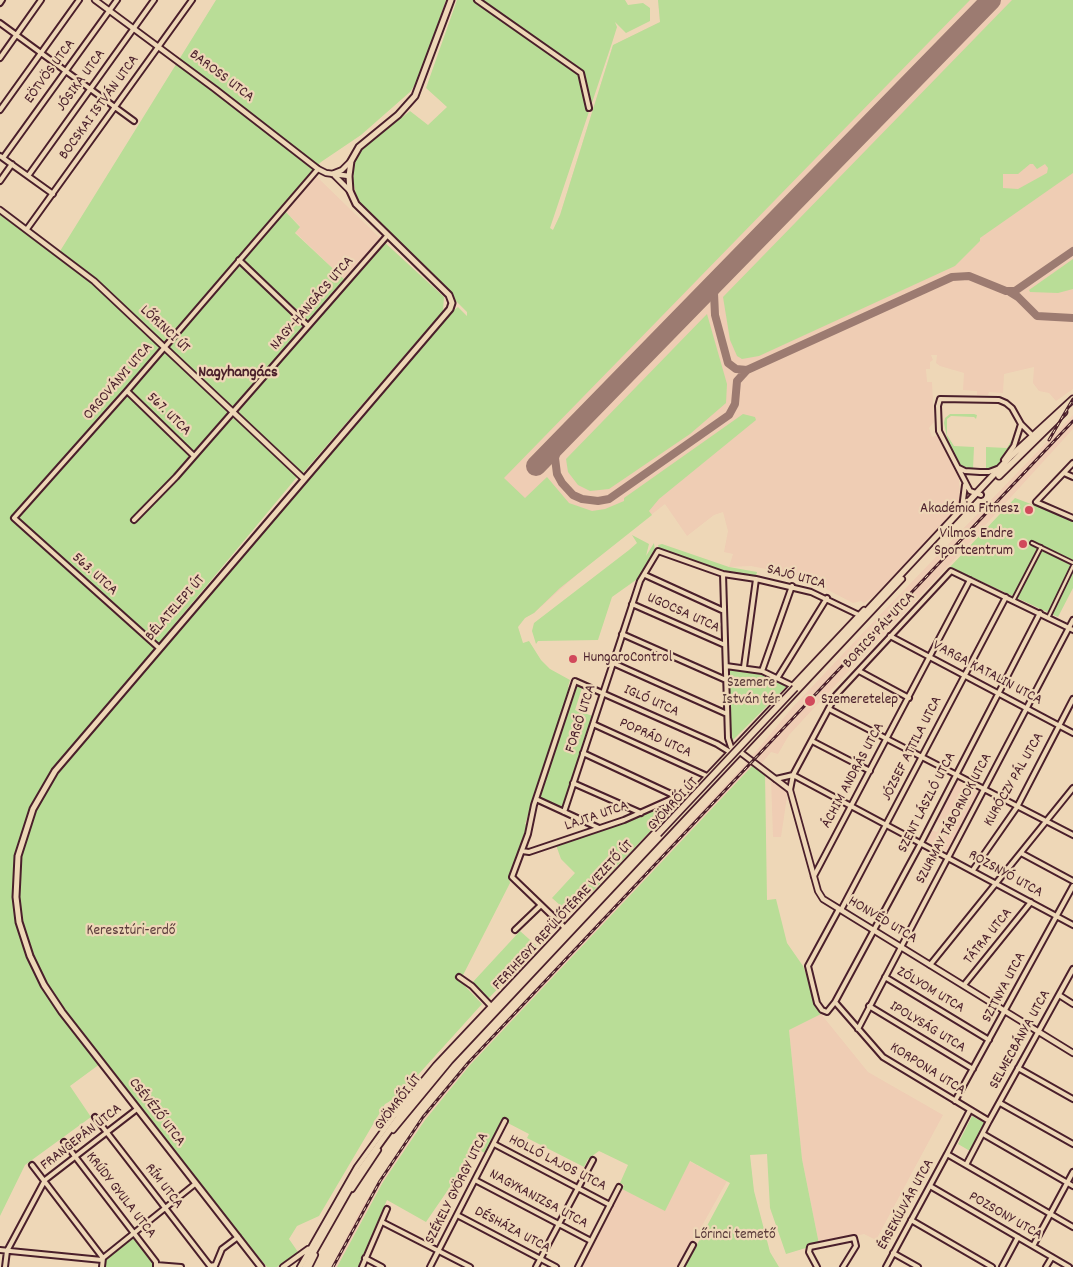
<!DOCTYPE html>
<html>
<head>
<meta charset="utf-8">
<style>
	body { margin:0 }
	canvas { display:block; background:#eed7b7 }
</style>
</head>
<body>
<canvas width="1073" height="1267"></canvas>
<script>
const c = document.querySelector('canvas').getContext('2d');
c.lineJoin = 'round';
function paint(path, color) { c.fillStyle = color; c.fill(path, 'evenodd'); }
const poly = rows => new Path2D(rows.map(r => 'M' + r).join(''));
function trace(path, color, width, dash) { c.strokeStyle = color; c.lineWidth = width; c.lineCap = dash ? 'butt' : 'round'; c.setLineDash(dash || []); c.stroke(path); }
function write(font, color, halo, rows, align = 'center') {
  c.font = font + ' Dekko,sans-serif'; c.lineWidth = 4.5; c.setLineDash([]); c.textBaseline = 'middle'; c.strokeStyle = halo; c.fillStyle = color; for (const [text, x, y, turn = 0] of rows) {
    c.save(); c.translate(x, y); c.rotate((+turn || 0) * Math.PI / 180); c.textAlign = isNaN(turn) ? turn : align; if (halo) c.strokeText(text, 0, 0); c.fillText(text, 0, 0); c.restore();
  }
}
paint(poly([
	[658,0,1073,0,1073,389,1056,401,1049,393,1039,391,1033,383,1034,367,1004,374,1003,393,989,392,988,395,977,395,977,391,963,390,964,373,940,366,936,363,937,355,931,355,933,360,930,362,930,369,926,369,927,382,932,382,934,422,929,428,932,437,939,435,959,478,960,502,955,512,873,597,864,603,861,601,853,603,801,576,751,566,729,567,733,554,724,552,728,531,723,512,714,515,687,536,665,504,592,561,534,613,525,618,456,707,316,588,356,524,353,522,534,274,560,215,613,45,660,22],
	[316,176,381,239,344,279,295,232,300,226,285,211],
	[1073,415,1073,429,939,576,814,708,789,735,778,754,771,752,758,768,754,765,470,1065,425,1120,383,1182,337,1267,331,1267,361,1209,379,1180,422,1116,467,1062,748,761,792,708,875,620],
	[771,778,788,790,781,837,773,837],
	[956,780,979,792,948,852,925,840,930,830,937,832,941,824,935,820],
	[821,1014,868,1072,943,1115,876,1240,864,1234,819,1244,802,1159,789,1030],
	[689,1161,727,1181,679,1267,581,1267,622,1189,665,1210]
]), '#efcdb4');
paint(poly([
	[216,0,446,0,418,80,410,92,361,135,321,162,313,170,167,341,10,519,160,653,454,310,458,307,467,316,467,312,454,299,451,293,362,208,356,194,353,180,355,162,363,148,410,111,428,125,447,107,426,88,457,0,609,0,610,4,609,0,625,0,628,5,643,3,650,8,650,21,626,33,615,22,617,27,612,43,550,228,553,230,560,215,613,45,660,22,658,0,970,0,504,478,525,498,547,477,569,503,592,511,605,509,624,501,624,498,743,414,755,417,756,420,659,499,649,511,652,515,560,588,534,613,525,618,518,627,523,643,529,641,541,660,550,669,570,680,568,687,571,688,525,824,529,825,509,878,510,883,461,979,463,984,482,1004,398,1097,385,1104,319,1216,297,1226,289,1239,298,1252,277,1267,267,1267,197,1181,104,1061,70,1086,91,1117,25,1165,0,1216,0,215,57,256],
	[1012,0,1073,0,1073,173,980,238,980,241,955,266,759,356,742,359,737,356,730,340,723,297],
	[1030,164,1033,164,1037,169,1045,164,1048,168,1047,173,1018,189,1003,188,1003,174,1018,174],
	[285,211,300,227,295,233,344,279,381,239,444,297,443,311,302,474,168,347],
	[1073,259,1073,289,1058,293,1030,292,1029,290],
	[707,314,727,384,726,403,690,434,609,489,590,491,578,485,568,472,566,459],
	[165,352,297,477,158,644,19,518],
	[974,414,977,415,976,419,974,417,951,416,947,419,947,435,954,446,974,447,973,469,967,469,961,467,948,442,944,423,945,418,950,414],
	[1015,434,1015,439,997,467,986,470,986,447,1007,448],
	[1015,498,1073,520,1073,588,1058,617,950,567],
	[632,535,649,544,646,556,654,543,655,551,643,575,612,597,598,640,538,641,536,644,532,631,534,623,629,550,637,543],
	[662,544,729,567,757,572,756,577,723,573,659,549,658,545],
	[728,667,761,673,789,684,730,743],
	[576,685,582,688,575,710,593,716,563,810,538,799],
	[754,764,765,773,767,900,776,899,787,943,803,966,821,1014,789,1030,802,1159,819,1244,786,1254,770,1208,767,1154,750,1155,754,1191,770,1252,779,1267,685,1267,730,1183,690,1161,665,1211,622,1189,624,1185,620,1183,628,1165,599,1151,588,1159,584,1167,527,1138,529,1134,502,1120,485,1153,476,1149,426,1222,387,1200,358,1267,337,1267,383,1182,425,1120,470,1065],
	[678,799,681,799,575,910,566,902,561,906,552,898,575,873,561,859,556,845,635,817],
	[520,931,538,947,487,1000,471,984],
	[972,1116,985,1123,970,1151,958,1144],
	[135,1235,155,1262,155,1267,105,1267,104,1261,108,1254]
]), '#b9dd97');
trace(poly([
	[725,272,714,293,715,315,728,363,736,369,747,370],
	[1010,292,1018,297,1037,316,1073,318],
	[566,434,558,448,555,458,557,474,562,483,573,495,582,499,598,501,609,499,729,415,735,404,737,381,747,370,952,277,969,276,1006,291,1015,291,1073,251]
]), '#9c7b71', 8);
trace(poly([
	[536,466,991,0]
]), '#9c7b71', 20);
const pedestrian = poly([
	[1032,543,1073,563],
	[1013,601,1041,547],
	[1048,618,1073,566]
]);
const minor = poly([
	[477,0,581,73,589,108],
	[0,3,2,0],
	[0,23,134,121],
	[0,58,41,0],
	[0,110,79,0],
	[0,156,53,194],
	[3,158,117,0],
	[28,176,154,0],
	[0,181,12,164],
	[27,229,192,0],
	[239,260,308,326],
	[127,391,194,456],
	[1004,460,1014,446,1021,424],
	[1073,463,1036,502,1073,518],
	[959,468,965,471,980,472,989,472,997,469],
	[1064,473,1073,477],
	[981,495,970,491,939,431,938,406,940,399,999,400,1006,403,1012,408,1021,424,1032,435,1032,438],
	[962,508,965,485],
	[134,520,176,477,387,236],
	[723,574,728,738,731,747],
	[645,575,724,611],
	[632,604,725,645],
	[622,634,726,680],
	[890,636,1073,733],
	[159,648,14,518,127,391,318,169],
	[613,663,727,714],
	[726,666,762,671,793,686],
	[744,667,756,579],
	[762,671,792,586],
	[859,671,909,698],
	[778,677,827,598],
	[829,709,1073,835],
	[593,724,707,776],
	[812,741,870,771],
	[583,753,684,800],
	[793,775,1073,925],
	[776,779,793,775],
	[573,783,641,813],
	[790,790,793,775,836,695,951,571,1073,630],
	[536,799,599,828],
	[564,812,640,581,658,551,723,574,756,579,811,592,859,615],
	[522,851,529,852,624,820,678,796],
	[1021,853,1073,881],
	[973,870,1017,807,1073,699],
	[814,876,970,580],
	[839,909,808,966,817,1003,822,1010,827,1012,835,1002,921,843,1040,613],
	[841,910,1006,597],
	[565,928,512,877,528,834,534,805,575,681,717,744,730,752],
	[515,930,541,905],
	[930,965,1073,788],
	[459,977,472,986,491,1006],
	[885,977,989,1040],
	[964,985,1031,902],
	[1059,995,1073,1004],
	[835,1002,883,1057,989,1121,966,1165,947,1154,970,1110],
	[869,1006,973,1069],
	[858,1029,1073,620],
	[1018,1068,1073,1099],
	[955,1101,1073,886],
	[1000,1103,1073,1144],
	[95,1117,210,1266,215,1265],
	[989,1121,1073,969],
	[983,1134,1073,1186],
	[64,1142,156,1262,156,1267],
	[494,1144,610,1205],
	[32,1165,103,1258],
	[966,1165,1073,1227],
	[475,1180,591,1241],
	[930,1186,1069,1267],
	[457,1215,556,1267],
	[911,1220,992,1267],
	[382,1222,470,1267],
	[1033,1246,1073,1172],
	[0,1250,102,1260],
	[893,1253,918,1267],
	[365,1258,382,1267],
	[156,1265,181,1267],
	[215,1266,222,1249,238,1237],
	[5,1267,7,1251,45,1180,137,1109],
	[102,1267,103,1258,195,1184],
	[362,1267,387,1209],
	[430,1267,505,1121],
	[536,1267,593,1160],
	[578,1267,619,1187],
	[681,1267,693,1245],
	[817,1267,809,1252,810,1247,854,1238,856,1246,843,1267],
	[886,1267,947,1154],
	[1002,1267,1018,1237],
	[1046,1267,1052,1257]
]);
const tertiary = poly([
	[95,0,215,89,318,169,326,173,349,176],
	[332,174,342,170,351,161],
	[335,176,350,191],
	[0,210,94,281,304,479],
	[740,752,790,790,818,891,823,899,1073,1053],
	[393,1130,450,1061,902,579],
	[352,1189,378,1150],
	[283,1267,308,1249],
	[300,1267,357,1167,394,1116,436,1065,864,610],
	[309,1267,315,1255]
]);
const secondary = poly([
	[261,1267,62,1012,44,985,30,956,19,922,16,897,18,856,33,809,55,771,450,309,452,303,449,295,356,204,350,191,349,176,351,161,359,147,398,115,415,96,451,0]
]);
const primary = poly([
	[999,476,1064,412],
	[795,688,1011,456,1073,399],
	[305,1267,359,1172,404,1110,450,1055,658,834]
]);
trace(pedestrian, '#4a1f2b', 6);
trace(minor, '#4a1f2b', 8);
trace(tertiary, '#4a1f2b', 8);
trace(secondary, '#4a1f2b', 9);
trace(primary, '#4a1f2b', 9);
trace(pedestrian, '#eed7b7', 2.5);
trace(minor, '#eed7b7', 4);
trace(tertiary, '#eed7b7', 4.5);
trace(secondary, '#eed7b7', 5);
trace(primary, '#eed7b7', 5.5);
const rail = poly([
	[1049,440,1073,399],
	[333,1267,380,1181,423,1117,468,1063,1073,421]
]);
trace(rail, '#4a1f2b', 3);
trace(rail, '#eed7b7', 1, [4]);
const primaryBridge = poly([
	[658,834,795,688]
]);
trace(primaryBridge, '#4a1f2b', 9, []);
trace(primaryBridge, '#eed7b7', 5.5);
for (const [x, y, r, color] of [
	[1029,510,5,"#d1495b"],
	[1023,544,5,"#d1495b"],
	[573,659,5,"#d1495b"],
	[810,701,6,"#d1495b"]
]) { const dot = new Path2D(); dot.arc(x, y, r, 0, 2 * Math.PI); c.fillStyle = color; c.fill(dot); trace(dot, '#eed7b7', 2); }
write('15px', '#4a1f2b', '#eed7b7', [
	["EÖTVÖS UTCA",51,72,-54],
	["BAROSS UTCA",221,77,37],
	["JÓSIKA UTCA",82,81,-54],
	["BOCSKAI ISTVÁN UTCA",100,108,-54],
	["NAGY-HANGÁCS UTCA",313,304,-49],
	["LŐRINCI ÚT",164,330,43],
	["ORGOVÁNYI UTCA",119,382,-49],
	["567. UTCA",168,415,44],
	["563. UTCA",94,575,42],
	["SAJÓ UTCA",796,578,15],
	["BÉLATELEPI ÚT",176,609,-49],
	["UGOCSA UTCA",683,614,24],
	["BORICS PÁL UTCA",880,631,-47],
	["VARGA KATALIN UTCA",987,674,28],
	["IGLÓ UTCA",651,702,24],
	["FORGÓ UTCA",582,719,-72],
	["POPRÁD UTCA",655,739,24],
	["JÓZSEF ATTILA UTCA",913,749,-63],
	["ÁCHIM ANDRÁS UTCA",854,776,-62],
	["KURÓCZY PÁL UTCA",1015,780,-60],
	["SZENT LÁSZLÓ UTCA",928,803,-63],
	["GYÖMRŐI ÚT",674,805,-47],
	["LAJTA UTCA",597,817,-19],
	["SZURMAY TÁBORNOK UTCA",955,819,-62],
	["ROZSNYÓ UTCA",1005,875,29],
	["FERIHEGYI REPÜLŐTÉRRE VEZETŐ ÚT",564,916,-47],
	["HONVÉD UTCA",882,921,31],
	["TÁTRA UTCA",989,937,-51],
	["SZITNYA UTCA",1005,988,-62],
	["ZÓLYOM UTCA",930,991,31],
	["IPOLYSÁG UTCA",927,1028,31],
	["SELMECBÁNYA UTCA",1021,1040,-61],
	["KORPONA UTCA",927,1070,32],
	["GYÖMRŐI ÚT",399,1103,-52],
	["CSÉVÉZŐ UTCA",156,1113,52],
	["FRANGEPÁN UTCA",82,1138,-38],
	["HOLLÓ LAJOS UTCA",557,1164,27],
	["RÍM UTCA",163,1187,52],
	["SZÉKELY GYÖRGY UTCA",458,1189,-63],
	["KRÚDY GYULA UTCA",120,1196,52],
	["NAGYKANIZSA UTCA",538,1200,28],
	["ÉRSEKÚJVÁR UTCA",907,1205,-61],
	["POZSONY UTCA",1005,1217,30],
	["DÉSHÁZA UTCA",512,1231,28]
]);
write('15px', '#4a1f2b', '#eed7b7', [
	["Akadémia Fitnesz",1019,510],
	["Vilmos Endre",1013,535],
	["Sportcentrum",1013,552],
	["HungaroControl",583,659,"left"],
	["Szemeretelep",821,701,"left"]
], 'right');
write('15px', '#5b3c3b', '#eed7b7', [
	["Szemere",751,684],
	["István tér",751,701],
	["Keresztúri-erdő",131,932],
	["Lőrinci temető",735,1236]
]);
write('bold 16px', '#4a1f2b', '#eed7b7', [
	["Nagyhangács",238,374]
]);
</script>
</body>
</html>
